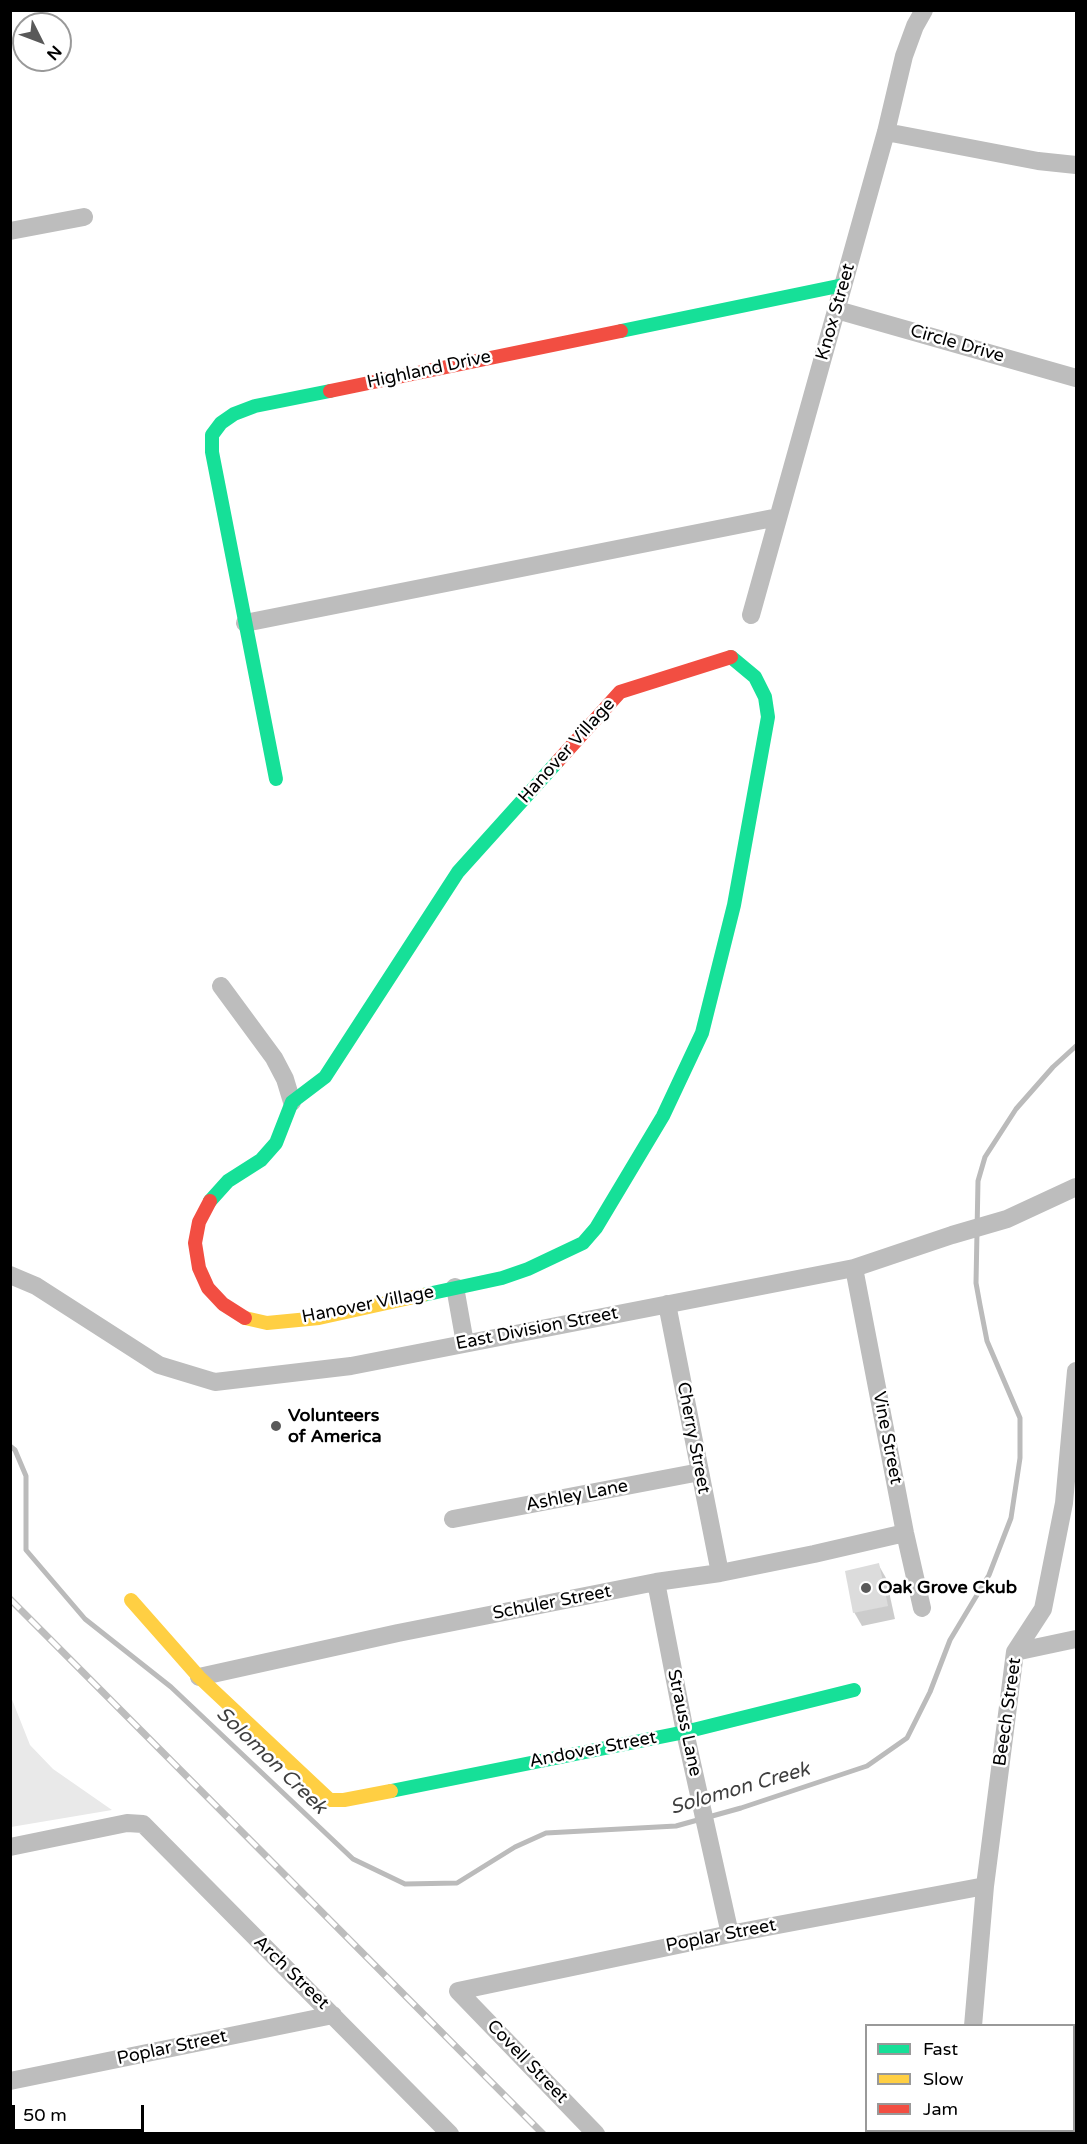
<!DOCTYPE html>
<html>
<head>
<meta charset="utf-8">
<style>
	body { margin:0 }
	#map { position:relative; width:1087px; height:2144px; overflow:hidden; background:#fff; font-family:"Varela Round",sans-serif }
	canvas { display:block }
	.frame { position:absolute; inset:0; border:12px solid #000; pointer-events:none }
	.legend { position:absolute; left:865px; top:2024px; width:210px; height:108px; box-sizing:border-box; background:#fff; border:2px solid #999; margin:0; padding:8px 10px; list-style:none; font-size:18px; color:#000 }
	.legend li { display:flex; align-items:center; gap:12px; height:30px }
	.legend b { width:30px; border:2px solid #999 }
	.north { position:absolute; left:12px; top:12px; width:60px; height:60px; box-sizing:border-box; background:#fff; border:2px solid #999; border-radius:50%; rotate:132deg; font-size:16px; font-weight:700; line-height:24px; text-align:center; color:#000 }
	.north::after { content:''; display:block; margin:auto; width:21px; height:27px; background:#595959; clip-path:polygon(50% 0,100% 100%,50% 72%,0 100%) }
	.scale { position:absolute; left:12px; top:2105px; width:132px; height:27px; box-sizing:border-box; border:3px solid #000; border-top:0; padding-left:8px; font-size:18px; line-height:21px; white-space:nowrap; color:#000; -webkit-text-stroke:4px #fff; paint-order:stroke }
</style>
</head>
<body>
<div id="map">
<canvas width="1087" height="2144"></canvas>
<div class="frame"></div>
<ul class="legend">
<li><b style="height:8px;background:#16e098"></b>Fast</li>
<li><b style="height:8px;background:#ffcf43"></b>Slow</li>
<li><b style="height:8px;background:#f24e42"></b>Jam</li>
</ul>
<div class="north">N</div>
<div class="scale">50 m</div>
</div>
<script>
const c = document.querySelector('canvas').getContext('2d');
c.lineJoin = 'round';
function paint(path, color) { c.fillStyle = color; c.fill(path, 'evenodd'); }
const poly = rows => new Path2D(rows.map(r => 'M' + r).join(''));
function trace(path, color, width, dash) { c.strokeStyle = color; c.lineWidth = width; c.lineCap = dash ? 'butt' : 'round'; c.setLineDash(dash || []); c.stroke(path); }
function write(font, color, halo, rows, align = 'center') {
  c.font = font + ' "Varela Round",sans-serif'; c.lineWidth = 5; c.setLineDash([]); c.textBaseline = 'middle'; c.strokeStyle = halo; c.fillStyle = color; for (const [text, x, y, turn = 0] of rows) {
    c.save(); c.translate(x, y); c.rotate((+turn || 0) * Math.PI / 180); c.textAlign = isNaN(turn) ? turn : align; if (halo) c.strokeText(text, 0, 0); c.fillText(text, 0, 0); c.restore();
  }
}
paint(poly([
	[11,1697,30,1745,53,1769,112,1810,11,1827]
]), '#e9e9e9');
paint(poly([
	[878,1564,886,1578,895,1619,862,1626,854,1612]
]), '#0003');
trace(poly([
	[10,1446,15,1450,26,1476,26,1550,85,1619,171,1687,353,1859,405,1884,457,1883,515,1847,546,1833,676,1826,741,1808,867,1766,907,1738,930,1692,950,1640,989,1575,1011,1518,1020,1458,1020,1418,987,1341,980,1305,976,1283,978,1181,985,1157,1016,1109,1053,1067,1076,1046]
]), '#bbb', 5);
paint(poly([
	[879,1563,888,1606,853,1613,845,1571]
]), '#dcdcdc');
trace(poly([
	[886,132,1038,161,1076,165],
	[10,231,84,217],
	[837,310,1076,378],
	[751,615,886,132,904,56,915,26,924,10],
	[245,623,778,517],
	[221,986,274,1058,285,1079,292,1102],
	[854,1268,905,1533,922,1608],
	[10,1275,36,1286,159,1365,215,1382,351,1366,854,1268,952,1235,1007,1219,1076,1187],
	[455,1287,465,1343],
	[667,1304,720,1573],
	[453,1519,700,1472],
	[656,1582,685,1732,730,1934],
	[1015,1652,1076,1639],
	[199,1677,398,1633,656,1582,720,1573,814,1554,905,1533],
	[10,1847,127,1823,143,1824,450,2134],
	[458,1991,730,1934,985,1886],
	[458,1991,596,2134],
	[973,2026,985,1886,1015,1652,1043,1609,1064,1503,1076,1371],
	[10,2081,333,2015],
	[907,2134,922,2130],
	[972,2134,972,2130]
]), '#bdbdbd', 18);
trace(poly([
	[621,331,843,285],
	[276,779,212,452,212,435,221,423,234,414,255,406,330,391],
	[210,1201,228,1181,261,1160,276,1143,292,1102,325,1077,458,872,558,761],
	[423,1295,502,1278,528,1269,583,1243,596,1228,663,1116,702,1033,734,905,768,717,765,697,755,677,731,657],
	[391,1791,685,1732,854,1690]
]), '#16e098', 14);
trace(poly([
	[245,1318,267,1323,319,1318,423,1295],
	[131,1600,199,1677,330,1800,344,1800,391,1791]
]), '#ffcf43', 14);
trace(poly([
	[330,391,621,331],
	[558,761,620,692,731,657],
	[210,1201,199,1222,195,1243,199,1268,208,1288,223,1304,245,1318]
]), '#f24e42', 14);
const rail = poly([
	[10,1599,543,2134]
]);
trace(rail, '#bdbdbd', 7);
trace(rail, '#fff', 4.5, [14]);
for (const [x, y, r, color] of [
	[276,1426,6,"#595959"],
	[866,1588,6,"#595959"]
]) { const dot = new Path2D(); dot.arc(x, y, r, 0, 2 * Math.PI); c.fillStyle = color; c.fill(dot); trace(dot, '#fff', 2); }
write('18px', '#000', '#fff', [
	["Knox Street",836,312,-74],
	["Circle Drive",957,344,16],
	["Highland Drive",429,370,-12],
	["Hanover Village",567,751,-48],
	["Hanover Village",368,1305,-11],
	["East Division Street",537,1329,-11],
	["Cherry Street",693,1438,79],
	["Vine Street",887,1438,79],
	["Ashley Lane",577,1496,-11],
	["Schuler Street",552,1603,-11],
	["Beech Street",1008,1712,-82],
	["Strauss Lane",684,1723,78],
	["Andover Street",593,1750,-11],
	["Poplar Street",721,1936,-11],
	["Arch Street",291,1973,44],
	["Poplar Street",172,2048,-12],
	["Covell Street",527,2062,46]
]);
write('bold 18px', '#000', '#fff', [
	["Volunteers",288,1416],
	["of America",288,1437],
	["Oak Grove Ckub",878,1588]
], 'left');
write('italic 20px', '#3f3f3f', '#fff', [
	["Solomon Creek",271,1761,44],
	["Solomon Creek",740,1789,-16]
]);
</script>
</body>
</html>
